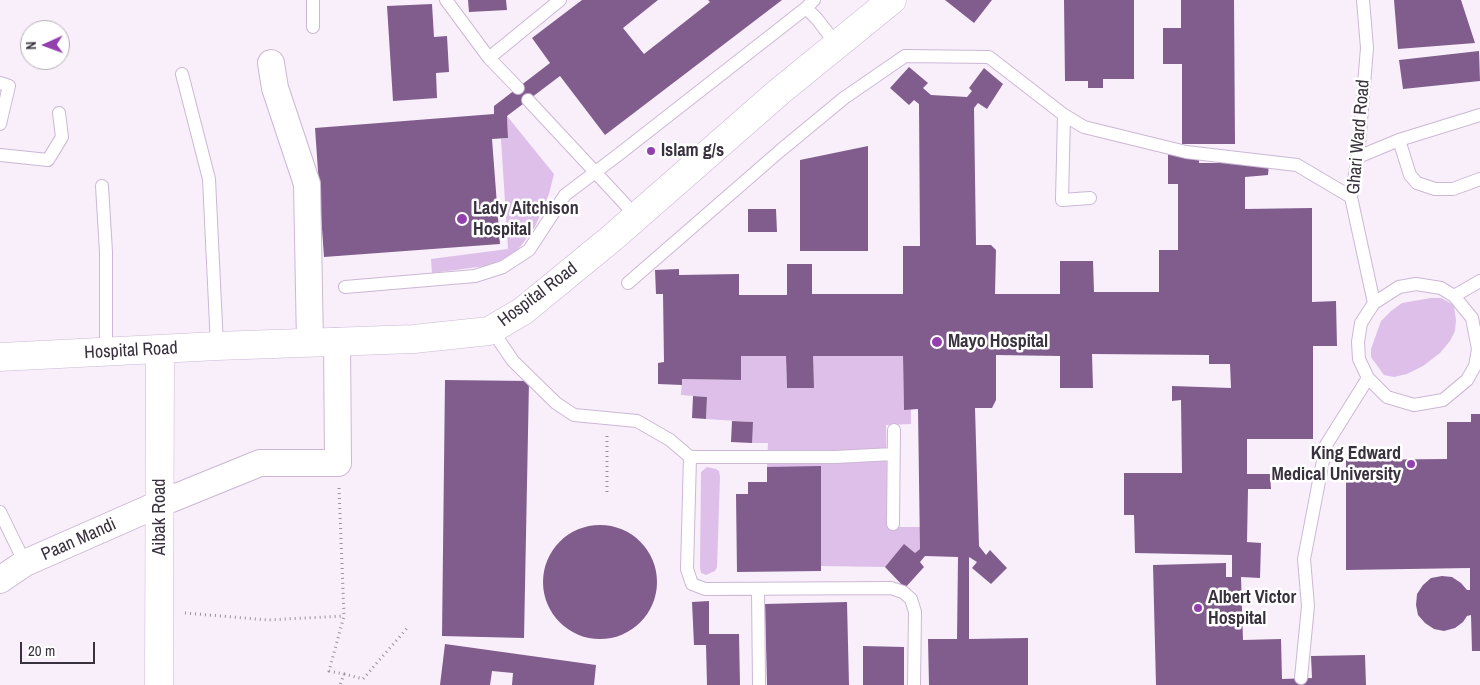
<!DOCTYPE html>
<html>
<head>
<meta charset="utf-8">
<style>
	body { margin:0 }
	#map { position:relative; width:1480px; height:685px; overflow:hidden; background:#f8effb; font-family:"Archivo Narrow",sans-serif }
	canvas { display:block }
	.north { position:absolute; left:20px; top:20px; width:50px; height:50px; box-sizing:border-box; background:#fff; border:1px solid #b0adb1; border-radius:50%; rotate:268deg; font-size:14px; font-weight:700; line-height:20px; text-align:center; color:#39313d }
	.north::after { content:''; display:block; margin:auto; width:18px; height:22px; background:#9340af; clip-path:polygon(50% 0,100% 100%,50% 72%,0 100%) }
	.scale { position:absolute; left:20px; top:642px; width:75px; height:22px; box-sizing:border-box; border:2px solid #39313d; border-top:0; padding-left:6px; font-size:15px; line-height:18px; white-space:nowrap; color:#39313d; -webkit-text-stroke:4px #fff; paint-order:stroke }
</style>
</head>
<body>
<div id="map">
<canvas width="1480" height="685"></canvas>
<div class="north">N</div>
<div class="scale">20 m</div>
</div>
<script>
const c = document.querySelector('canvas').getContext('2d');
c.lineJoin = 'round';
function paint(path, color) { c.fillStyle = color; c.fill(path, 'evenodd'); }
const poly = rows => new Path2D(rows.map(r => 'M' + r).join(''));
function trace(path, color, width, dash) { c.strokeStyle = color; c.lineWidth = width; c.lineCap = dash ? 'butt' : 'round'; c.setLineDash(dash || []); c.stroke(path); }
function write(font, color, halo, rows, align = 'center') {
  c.font = font + ' "Archivo Narrow",sans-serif'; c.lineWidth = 5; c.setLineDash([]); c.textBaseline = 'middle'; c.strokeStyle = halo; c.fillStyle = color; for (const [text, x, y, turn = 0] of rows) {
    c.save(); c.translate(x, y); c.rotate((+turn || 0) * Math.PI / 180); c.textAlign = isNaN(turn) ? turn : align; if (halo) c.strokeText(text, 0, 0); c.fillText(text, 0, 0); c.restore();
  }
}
paint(poly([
	[507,116,554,174,549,194,535,227,517,251,508,258,493,265,432,273,431,259,508,249,501,139,508,138],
	[1431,298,1441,298,1452,304,1454,307,1456,320,1455,331,1450,341,1440,353,1423,366,1407,374,1394,377,1384,375,1371,357,1371,349,1381,321,1391,311,1402,303],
	[741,356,786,356,787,388,813,356,903,356,904,409,911,409,911,424,886,425,888,527,920,527,920,549,915,553,904,545,885,567,821,566,821,467,767,467,768,443,752,443,752,422,706,419,707,397,681,395,682,379,741,380],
	[707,467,716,469,719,471,720,477,717,567,715,571,706,575,701,573,700,568,701,472]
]), '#ddbfe9');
paint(poly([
	[468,0,506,0,507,10,469,12],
	[582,0,658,0,623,28,644,54,710,2,708,0,782,0,605,135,560,76,507,116,508,138,492,139,500,244,324,257,315,128,494,114,494,106,550,63,532,38],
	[945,0,992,0,974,23],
	[1064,0,1134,0,1134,79,1103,79,1103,88,1088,88,1088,81,1065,81],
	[1181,0,1234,0,1235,144,1182,144,1182,64,1163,64,1163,28,1181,28],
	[1394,0,1461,0,1475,43,1398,49],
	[432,4,434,37,447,36,449,72,436,73,437,98,393,101,387,6],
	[1479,51,1480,81,1403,89,1399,60],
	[909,67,928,83,923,88,931,95,967,97,972,91,969,88,984,68,1003,84,987,109,978,103,974,108,976,245,991,245,996,250,995,294,1060,294,1060,261,1093,261,1094,292,1159,292,1159,250,1178,250,1178,184,1168,184,1168,155,1199,155,1199,163,1269,163,1268,175,1245,177,1245,209,1312,208,1312,302,1336,301,1337,346,1313,346,1313,439,1247,439,1247,474,1270,474,1271,489,1248,489,1247,542,1261,543,1260,578,1241,577,1243,640,1281,639,1282,679,1312,678,1311,656,1365,655,1366,685,1156,685,1153,565,1226,563,1226,577,1232,577,1232,555,1135,553,1134,515,1124,515,1124,473,1182,473,1181,400,1172,401,1172,386,1231,388,1230,364,1209,364,1209,355,1092,354,1093,388,1060,388,1060,356,996,355,996,400,992,408,975,408,979,546,986,555,990,550,1007,568,991,584,972,568,977,562,969,557,969,639,1028,638,1028,685,929,685,928,639,957,639,958,557,925,556,920,562,924,567,905,588,885,567,904,544,915,553,920,549,918,409,904,410,903,356,813,356,814,388,787,388,786,356,741,356,741,380,682,379,682,385,658,384,658,363,664,362,663,294,656,294,655,270,679,269,679,275,739,274,739,295,787,295,787,264,812,264,812,294,903,294,903,246,920,246,919,104,914,100,909,105,890,88],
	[868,146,868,251,800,251,800,160],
	[748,209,776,209,777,232,748,232],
	[445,380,529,381,524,638,442,636],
	[693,396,707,397,706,419,692,418],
	[1471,414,1480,414,1480,651,1472,651,1471,615,1467,616,1463,622,1455,628,1444,631,1434,629,1425,623,1418,615,1416,605,1417,594,1423,585,1431,578,1442,576,1452,577,1461,583,1467,590,1470,590,1470,568,1346,570,1346,460,1447,459,1447,422,1471,422],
	[732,421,753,422,752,443,731,442],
	[821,466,821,571,737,572,736,494,748,494,748,482,767,482,767,467],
	'543 582a57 57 0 1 1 114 0a57 57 0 1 1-114 0Z',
	[709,601,709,634,739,634,740,685,707,685,706,645,694,645,692,602],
	[847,602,849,685,767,685,765,604],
	[445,644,596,665,594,685,512,685,513,673,492,671,490,685,440,685],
	[863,646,904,647,904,685,863,685]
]), '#805d8d');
const lane = poly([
	[313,0,313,27],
	[446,0,489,58,518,88],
	[1363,0,1367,48,1358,157,1351,197,1374,303,1399,287,1416,284,1441,288,1454,296,1480,281],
	[806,8,817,19,837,45],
	[489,58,560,0],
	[182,74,209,179,217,346],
	[0,83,9,86,0,124],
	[528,100,637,217],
	[1064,115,1062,200,1090,198],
	[1399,140,1410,175,1417,183,1435,189,1453,189,1480,179],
	[0,155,48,160,62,137,59,113],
	[1358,157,1399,140,1480,115],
	[102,186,106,252,106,352],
	[628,283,781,150,844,98,905,56,989,57,1064,115,1084,127,1186,152,1297,165,1351,197],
	[345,287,475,276,503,267,529,250,565,195,618,155,806,8,814,0],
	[1374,303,1361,323,1358,342,1359,359,1368,378,1387,397,1414,405,1443,400,1467,380,1475,366,1478,349,1472,318,1454,296],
	[489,331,498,339,513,361,556,403,574,415,637,421,670,440,690,457,835,457,893,454],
	[690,457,687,569,692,584,705,589,891,588,903,592,911,599,915,612,914,685],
	[0,512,25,563],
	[893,524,894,430],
	[758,590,759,685],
	[1301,678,1308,606,1304,559,1326,445,1368,378]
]);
const street = poly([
	[271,63,275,88,307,184,310,343],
	[0,580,25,563,159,504,260,463,338,463,337,341]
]);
const secondary = poly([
	[0,357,217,346,414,339,489,331,523,311,612,238,780,91,892,0],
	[159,685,160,349]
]);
trace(lane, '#ccb7d4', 14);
trace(street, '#ccb7d4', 28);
trace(secondary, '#ccb7d4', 29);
trace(poly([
	[607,436,607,494],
	[339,488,344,616,329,671,344,674,340,685],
	[185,613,268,620,344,616],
	[344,674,363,679,408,627]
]), '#9a919d', 3, [1, 4]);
trace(lane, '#fff', 12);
trace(street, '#fff', 26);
trace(secondary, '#fff', 28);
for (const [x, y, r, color] of [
	[651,151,5,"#9340af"],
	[462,219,6,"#9340af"],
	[937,342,6,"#9340af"],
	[1411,464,5,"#9340af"],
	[1198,608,5,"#9340af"]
]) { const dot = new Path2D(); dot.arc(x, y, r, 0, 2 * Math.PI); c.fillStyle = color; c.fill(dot); trace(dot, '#fff', 2); }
write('18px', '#39313d', '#fff', [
	["Ghari Ward Road",1359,137,-85],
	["Hospital Road",538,295,-37],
	["Hospital Road",131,351,-3],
	["Aibak Road",160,517,-90],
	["Paan Mandi",79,540,-24]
]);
write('bold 18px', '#39313d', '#fff', [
	["Islam g/s",661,151],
	["Lady Aitchison",473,209],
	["Hospital",473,230],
	["Mayo Hospital",948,342],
	["King Edward",1401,454,"right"],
	["Medical University",1401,475,"right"],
	["Albert Victor",1208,598],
	["Hospital",1208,619]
], 'left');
</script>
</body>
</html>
